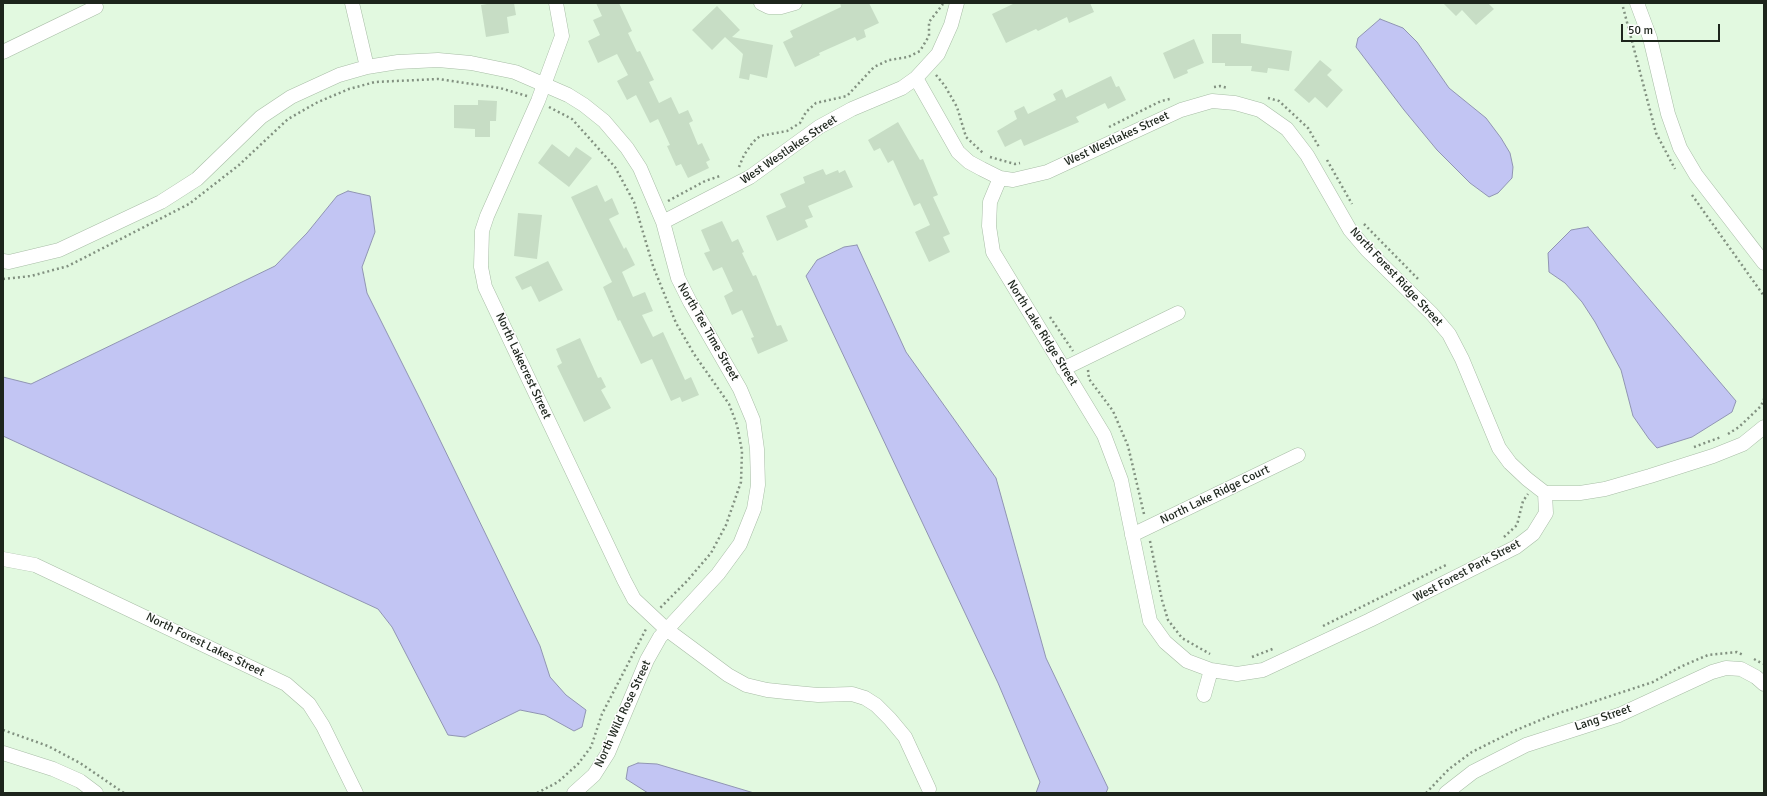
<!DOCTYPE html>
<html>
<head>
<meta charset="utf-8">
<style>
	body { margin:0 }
	#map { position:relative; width:1767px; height:796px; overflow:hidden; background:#e2f9e0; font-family:Signika,sans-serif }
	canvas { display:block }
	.frame { position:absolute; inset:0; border:4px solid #1d251c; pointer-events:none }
	.scale { position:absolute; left:1621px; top:24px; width:99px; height:18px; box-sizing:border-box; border:2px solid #1d251c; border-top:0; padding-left:5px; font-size:12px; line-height:14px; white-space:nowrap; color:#1d251c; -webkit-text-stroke:3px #fefefe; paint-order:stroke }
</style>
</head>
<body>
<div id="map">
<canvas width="1767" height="796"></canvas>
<div class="frame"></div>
<div class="scale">50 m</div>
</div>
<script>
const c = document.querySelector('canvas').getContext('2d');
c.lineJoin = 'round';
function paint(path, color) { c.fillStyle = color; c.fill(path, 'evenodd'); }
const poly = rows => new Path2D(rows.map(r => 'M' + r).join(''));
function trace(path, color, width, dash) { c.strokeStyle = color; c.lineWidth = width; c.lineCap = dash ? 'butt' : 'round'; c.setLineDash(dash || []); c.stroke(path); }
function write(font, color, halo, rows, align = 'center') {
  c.font = font + ' Signika,sans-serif'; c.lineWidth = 3; c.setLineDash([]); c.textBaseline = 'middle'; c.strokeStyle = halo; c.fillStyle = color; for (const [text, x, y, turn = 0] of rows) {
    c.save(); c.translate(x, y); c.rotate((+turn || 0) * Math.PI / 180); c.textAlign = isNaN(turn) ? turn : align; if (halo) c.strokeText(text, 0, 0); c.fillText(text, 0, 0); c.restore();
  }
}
const water = poly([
	[1380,19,1403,28,1417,42,1449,88,1486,118,1501,138,1510,153,1513,167,1512,178,1498,193,1489,197,1470,183,1437,150,1404,110,1356,47,1358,38,1380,19],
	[348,191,370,196,375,232,362,267,367,293,421,401,540,646,550,677,566,695,586,710,582,727,574,731,545,715,520,710,465,737,448,735,392,627,378,609,3,436,3,377,31,384,275,266,307,233,337,196,348,191],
	[1588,227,1736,401,1732,412,1692,437,1657,448,1649,439,1633,416,1621,370,1595,322,1582,302,1565,283,1549,272,1548,253,1571,230,1588,227],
	[857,245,906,352,996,478,1046,658,1108,788,1106,793,1036,793,1040,782,998,683,806,276,817,260,844,247,857,245],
	[638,763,657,764,754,793,648,793,626,779,628,767,638,763]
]);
paint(water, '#c2c5f3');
trace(water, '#9095b2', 1);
paint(poly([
	[493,3,514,3,516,15,507,17,509,33,486,37,481,5],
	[596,3,619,3,632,31,628,33,637,52,640,51,654,80,649,82,659,103,671,97,679,114,688,110,693,121,689,123,698,145,702,143,710,160,706,162,709,168,688,178,681,164,676,166,667,146,670,145,658,119,650,123,636,95,627,100,617,81,628,75,617,54,598,63,588,41,600,35,593,20,602,16],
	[840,3,869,3,879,23,864,30,866,37,857,41,855,37,819,53,820,55,795,67,783,42,793,37,790,31,841,7],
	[1015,3,1090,3,1094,12,1069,23,1067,17,1038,31,1036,29,1006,43,992,14],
	[1443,3,1488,3,1494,9,1476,25,1462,10,1456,16],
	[717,6,740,30,732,37,773,45,767,78,750,74,749,80,739,78,743,54,725,37,712,50,692,30],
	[1212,34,1241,34,1241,43,1292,51,1289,71,1268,68,1267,73,1251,71,1252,66,1225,66,1225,63,1212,63],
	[1194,39,1204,63,1187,70,1188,73,1174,79,1163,53],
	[1320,60,1332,70,1327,75,1343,90,1327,108,1315,97,1309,103,1294,90],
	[1111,76,1116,87,1119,86,1126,100,1108,109,1105,103,1076,117,1079,122,1024,146,1021,139,1005,147,997,131,1017,119,1014,111,1024,106,1028,114,1056,100,1053,94,1062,89,1066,98],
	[478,100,497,101,496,121,490,121,490,137,475,137,475,129,454,128,454,105,478,105],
	[898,122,920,160,923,159,938,195,933,197,950,234,943,237,950,252,929,262,915,232,930,225,920,203,914,206,893,160,888,163,880,148,874,151,868,140],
	[552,144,569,157,576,147,592,158,569,187,538,163],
	[823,169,826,175,838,170,839,173,845,170,853,187,808,206,813,217,805,220,808,227,777,241,766,216,786,207,780,194,805,183,803,177],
	[597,185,605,202,612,198,619,214,609,219,624,249,626,247,635,265,622,272,633,297,645,292,653,311,642,315,653,337,663,332,685,380,691,377,699,395,682,402,680,397,671,401,652,359,641,364,620,320,618,321,603,287,612,282,571,197],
	[518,213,542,215,537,259,514,256],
	[722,221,732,242,738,239,744,252,742,253,753,276,756,275,777,326,781,325,788,341,758,354,751,338,754,337,742,310,732,315,724,296,733,291,722,267,713,271,704,253,710,251,701,230],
	[548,261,563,290,539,302,531,286,522,290,515,277],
	[580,338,598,378,601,377,606,387,601,390,611,408,584,422,557,366,562,363,556,349]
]), '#c7ddc5');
const minor = poly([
	[352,3,367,67],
	[556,3,562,36,538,101,487,216,482,231,481,267,485,287,624,580,634,599,666,629,728,675,746,685,767,690,786,692,818,695,852,694,865,698,876,705,890,719,905,737,929,789],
	[761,3,769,7,781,7,795,3],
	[1637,3,1650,38,1668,114,1680,148,1696,175,1764,263],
	[3,52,96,7],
	[916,78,958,152,969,162,982,169,1000,178,1013,180,1047,172,1181,110,1212,101,1235,103,1260,110,1287,129,1307,155,1350,230,1367,250,1432,314,1449,334,1462,359,1499,448,1510,463,1527,479,1545,493],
	[1000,178,990,202,989,226,993,252,1104,435,1121,480,1150,621,1165,642,1187,661,1211,670,1237,674,1263,670,1370,620,1516,547,1533,534,1546,513,1545,493],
	[663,222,750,177,819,127,852,109,902,88,916,78,938,54,951,25,957,3],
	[3,261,9,262,59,250,161,202,197,179,261,117,291,97,339,75,367,67,398,62,438,60,471,63,515,72,568,95,584,105,604,121,627,148,640,168,663,222,678,278,690,302,740,389,753,420,757,449,758,485,754,509,740,544,718,574,660,637,647,660,608,753,594,775,574,793],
	[1063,369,1178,313],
	[1545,493,1580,493,1605,489,1650,476,1713,456,1743,444,1764,427],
	[1132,535,1298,455],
	[3,559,35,565,286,684,309,704,323,726,356,793],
	[1204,695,1211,670],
	[3,753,53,769,80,781,96,793],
	[1446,793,1473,772,1526,745,1619,715,1712,672,1726,668,1741,669,1756,677,1764,684]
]);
trace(minor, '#a8bda6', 15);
trace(poly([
	[1623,7,1656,133,1675,169],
	[936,75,945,86,957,107,966,137,983,153],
	[1214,87,1220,86,1228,88],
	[1268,98,1279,101,1308,128,1319,147],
	[549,107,572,119,615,167,634,202,653,266,676,323,694,354,729,404,737,425,742,451,741,482,726,525,711,553,687,581,660,608],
	[1109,127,1161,101,1170,99],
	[990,157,1015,164,1020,163],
	[1327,160,1352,204],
	[739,167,744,155,753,142,760,136,787,131,800,123,806,112,816,103,847,96,874,67,889,60,908,57,920,51,929,36,929,22,943,4],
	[1692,195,1764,296],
	[668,201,705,181,720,176],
	[1364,224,1420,281],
	[3,279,31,276,68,266,189,204,239,165,288,119,318,102,349,89,375,82,438,79,500,88,527,96],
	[1050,317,1073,351],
	[1088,370,1089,379,1113,411,1128,446,1144,514],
	[1728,434,1739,427,1761,406,1764,399],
	[1694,447,1721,437],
	[1504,537,1517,525,1523,501,1528,494],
	[1150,541,1162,600,1168,620,1182,638,1210,654],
	[1323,626,1448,564],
	[1252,657,1275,648],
	[1754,659,1763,664],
	[3,730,48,746,80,763,124,793],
	[537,793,558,782,578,764,591,747,602,714,646,629],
	[1426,793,1449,769,1472,752,1514,731,1550,716,1653,682,1680,667,1708,655,1737,652,1743,655]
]), '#829180', 2.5, [2, 3]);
trace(minor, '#fff', 14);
write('12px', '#1d251c', '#fefefe', [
	["West Westlakes Street",1117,139,-25],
	["West Westlakes Street",789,150,-34],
	["North Forest Ridge Street",1396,277,47],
	["North Tee Time Street",708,332,60],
	["North Lake Ridge Street",1042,333,58],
	["North Lakecrest Street",523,366,65],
	["North Lake Ridge Court",1215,495,-26],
	["West Forest Park Street",1467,571,-28],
	["North Forest Lakes Street",205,645,26],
	["North Wild Rose Street",623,714,-65],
	["Lang Street",1603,718,-19]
]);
</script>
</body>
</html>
